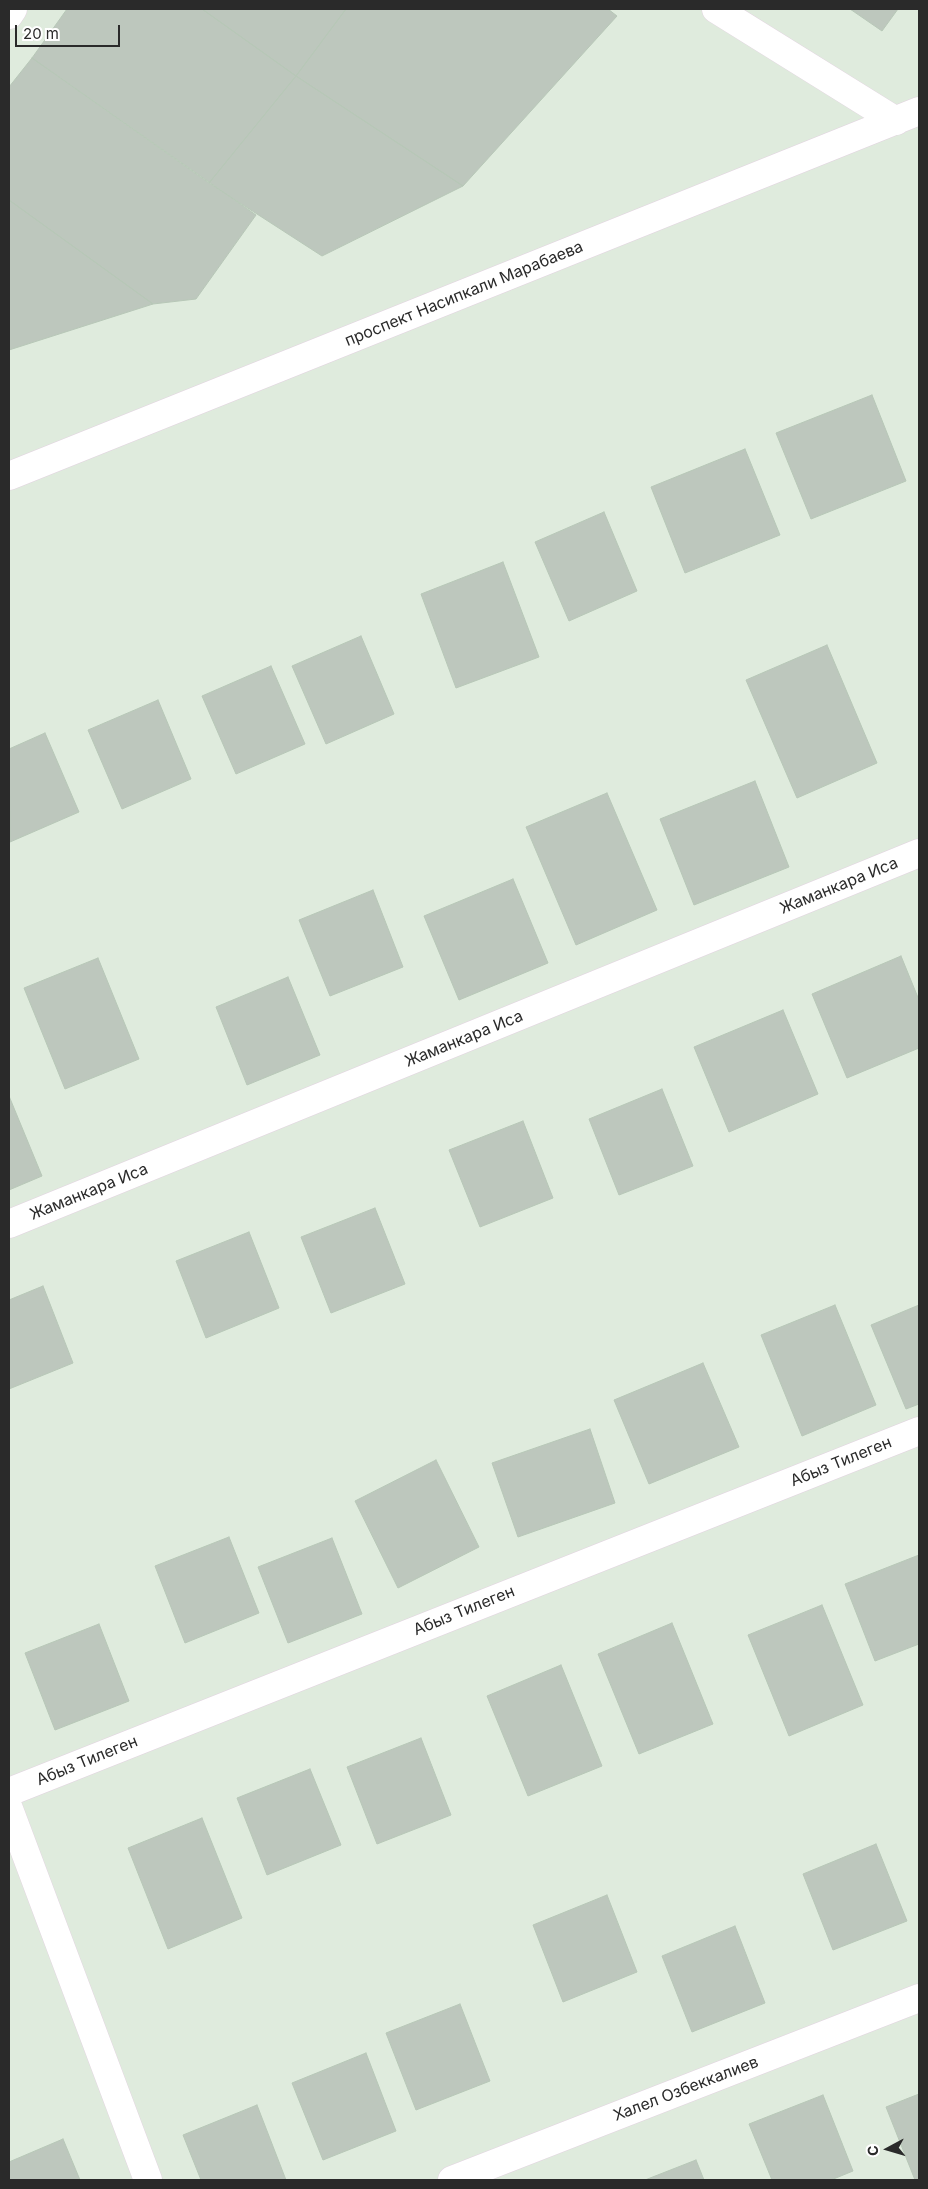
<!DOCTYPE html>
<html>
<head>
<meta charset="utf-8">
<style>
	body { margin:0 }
	#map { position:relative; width:928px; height:2189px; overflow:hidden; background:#dfebdd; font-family:Inter,sans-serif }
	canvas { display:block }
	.frame { position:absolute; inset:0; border:10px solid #2a2a2a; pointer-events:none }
	.north { position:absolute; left:863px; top:2124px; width:50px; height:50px; -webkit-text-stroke:4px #fff; paint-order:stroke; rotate:264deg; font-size:14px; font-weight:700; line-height:20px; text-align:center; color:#2a2a2a }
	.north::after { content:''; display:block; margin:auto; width:18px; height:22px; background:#2a2a2a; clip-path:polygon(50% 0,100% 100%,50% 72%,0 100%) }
	.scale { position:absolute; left:15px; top:25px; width:105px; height:22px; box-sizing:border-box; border:2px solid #2a2a2a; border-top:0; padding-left:6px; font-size:15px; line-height:18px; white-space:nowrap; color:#2a2a2a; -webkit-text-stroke:4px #fff; paint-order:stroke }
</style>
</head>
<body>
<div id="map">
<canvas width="928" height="2189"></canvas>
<div class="frame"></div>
<div class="north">С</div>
<div class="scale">20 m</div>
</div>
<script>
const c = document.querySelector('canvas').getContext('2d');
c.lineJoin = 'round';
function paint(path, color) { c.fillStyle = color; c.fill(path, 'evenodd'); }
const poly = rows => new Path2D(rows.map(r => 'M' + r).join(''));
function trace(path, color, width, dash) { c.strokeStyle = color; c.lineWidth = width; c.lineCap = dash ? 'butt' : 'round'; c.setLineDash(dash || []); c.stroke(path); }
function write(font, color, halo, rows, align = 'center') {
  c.font = font + ' Inter,sans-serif'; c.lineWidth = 4; c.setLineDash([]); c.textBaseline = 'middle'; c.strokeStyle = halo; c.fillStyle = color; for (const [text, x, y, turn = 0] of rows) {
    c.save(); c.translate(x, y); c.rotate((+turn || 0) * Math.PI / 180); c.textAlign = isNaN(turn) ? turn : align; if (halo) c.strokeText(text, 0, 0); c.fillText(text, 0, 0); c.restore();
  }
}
const building = poly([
	[67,9,202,9,296,76,209,183,32,58,67,9],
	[202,9,346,9,296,76,202,9],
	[346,9,608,9,617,16,463,186,296,76,346,9],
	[850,9,898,9,882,31,850,9],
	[32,58,256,215,196,299,153,304,9,200,9,87,32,58],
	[296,76,463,186,322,256,209,183,296,76],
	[9,200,153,304,9,350,9,200],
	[872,395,906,481,811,519,776,433,872,395],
	[745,449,780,535,685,573,651,487,745,449],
	[604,512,637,591,569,621,535,542,604,512],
	[503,562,539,657,456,688,421,594,503,562],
	[361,636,394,714,326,744,292,666,361,636],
	[827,645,877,763,797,798,746,680,827,645],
	[271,666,305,744,236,774,202,696,271,666],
	[158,700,191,779,122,809,88,730,158,700],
	[45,733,79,812,10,842,9,749,45,733],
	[755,781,789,867,694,905,660,819,755,781],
	[607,793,657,910,576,945,526,827,607,793],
	[513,879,548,963,459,1000,424,916,513,879],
	[373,890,403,967,330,996,299,920,373,890],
	[901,956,919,1000,919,1048,847,1078,812,994,901,956],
	[98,958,139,1059,65,1089,24,988,98,958],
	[288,977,320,1055,247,1085,216,1007,288,977],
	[783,1010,818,1094,729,1132,694,1047,783,1010],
	[662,1089,693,1166,619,1195,589,1119,662,1089],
	[9,1096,42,1176,9,1190,9,1096],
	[523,1121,553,1198,480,1227,449,1150,523,1121],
	[375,1208,405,1284,331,1313,301,1237,375,1208],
	[249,1232,279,1308,206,1338,176,1261,249,1232],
	[43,1286,73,1363,9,1389,9,1300,43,1286],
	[835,1305,876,1405,802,1436,761,1335,835,1305],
	[919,1305,919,1404,906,1409,871,1325,919,1305],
	[703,1363,739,1447,649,1484,614,1400,703,1363],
	[590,1429,615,1503,518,1537,492,1463,590,1429],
	[436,1460,479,1547,398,1588,355,1501,436,1460],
	[229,1537,259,1613,185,1643,155,1566,229,1537],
	[332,1538,362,1614,288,1643,258,1567,332,1538],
	[919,1555,919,1644,875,1661,845,1584,919,1555],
	[822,1605,863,1705,789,1736,748,1635,822,1605],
	[672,1623,713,1724,639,1754,598,1654,672,1623],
	[99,1624,129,1701,55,1730,25,1653,99,1624],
	[561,1665,602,1766,528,1796,487,1696,561,1665],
	[421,1738,451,1815,377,1844,347,1767,421,1738],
	[310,1769,341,1845,267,1875,237,1798,310,1769],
	[202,1818,242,1918,168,1949,128,1848,202,1818],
	[876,1844,907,1921,833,1950,803,1874,876,1844],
	[607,1895,637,1972,563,2002,533,1925,607,1895],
	[735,1926,765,2003,692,2032,662,1956,735,1926],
	[460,2004,490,2081,416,2110,386,2033,460,2004],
	[366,2053,396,2131,323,2160,292,2083,366,2053],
	[919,2094,919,2180,915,2180,886,2107,919,2094],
	[823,2095,853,2171,831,2180,772,2180,749,2124,823,2095],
	[257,2105,286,2180,201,2180,183,2135,257,2105],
	[63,2139,80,2180,9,2180,9,2162,63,2139],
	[696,2160,704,2180,645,2180,696,2160]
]);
paint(building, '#bdc7bd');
trace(building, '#b7c7b7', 1);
const street = poly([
	[9,15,13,9],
	[9,1224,919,853],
	[9,1792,919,1431],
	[9,1809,148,2180],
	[452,2180,919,1998]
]);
const secondary = poly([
	[716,9,896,121],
	[9,476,919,111]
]);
trace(street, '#e2d3e0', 29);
trace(secondary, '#e2d3e0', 29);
trace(street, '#fff', 28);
trace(secondary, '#fff', 28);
write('16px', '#2a2a2a', '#fff', [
	["проспект Насипкали Марабаева",464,294,-22],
	["Жаманкара Иса",839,886,-22],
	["Жаманкара Иса",464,1039,-22],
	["Жаманкара Иса",89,1192,-22],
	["Абыз Тилеген",841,1462,-22],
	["Абыз Тилеген",464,1611,-22],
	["Абыз Тилеген",87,1761,-22],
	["Халел Озбеккалиев",686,2089,-21]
]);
</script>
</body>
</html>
